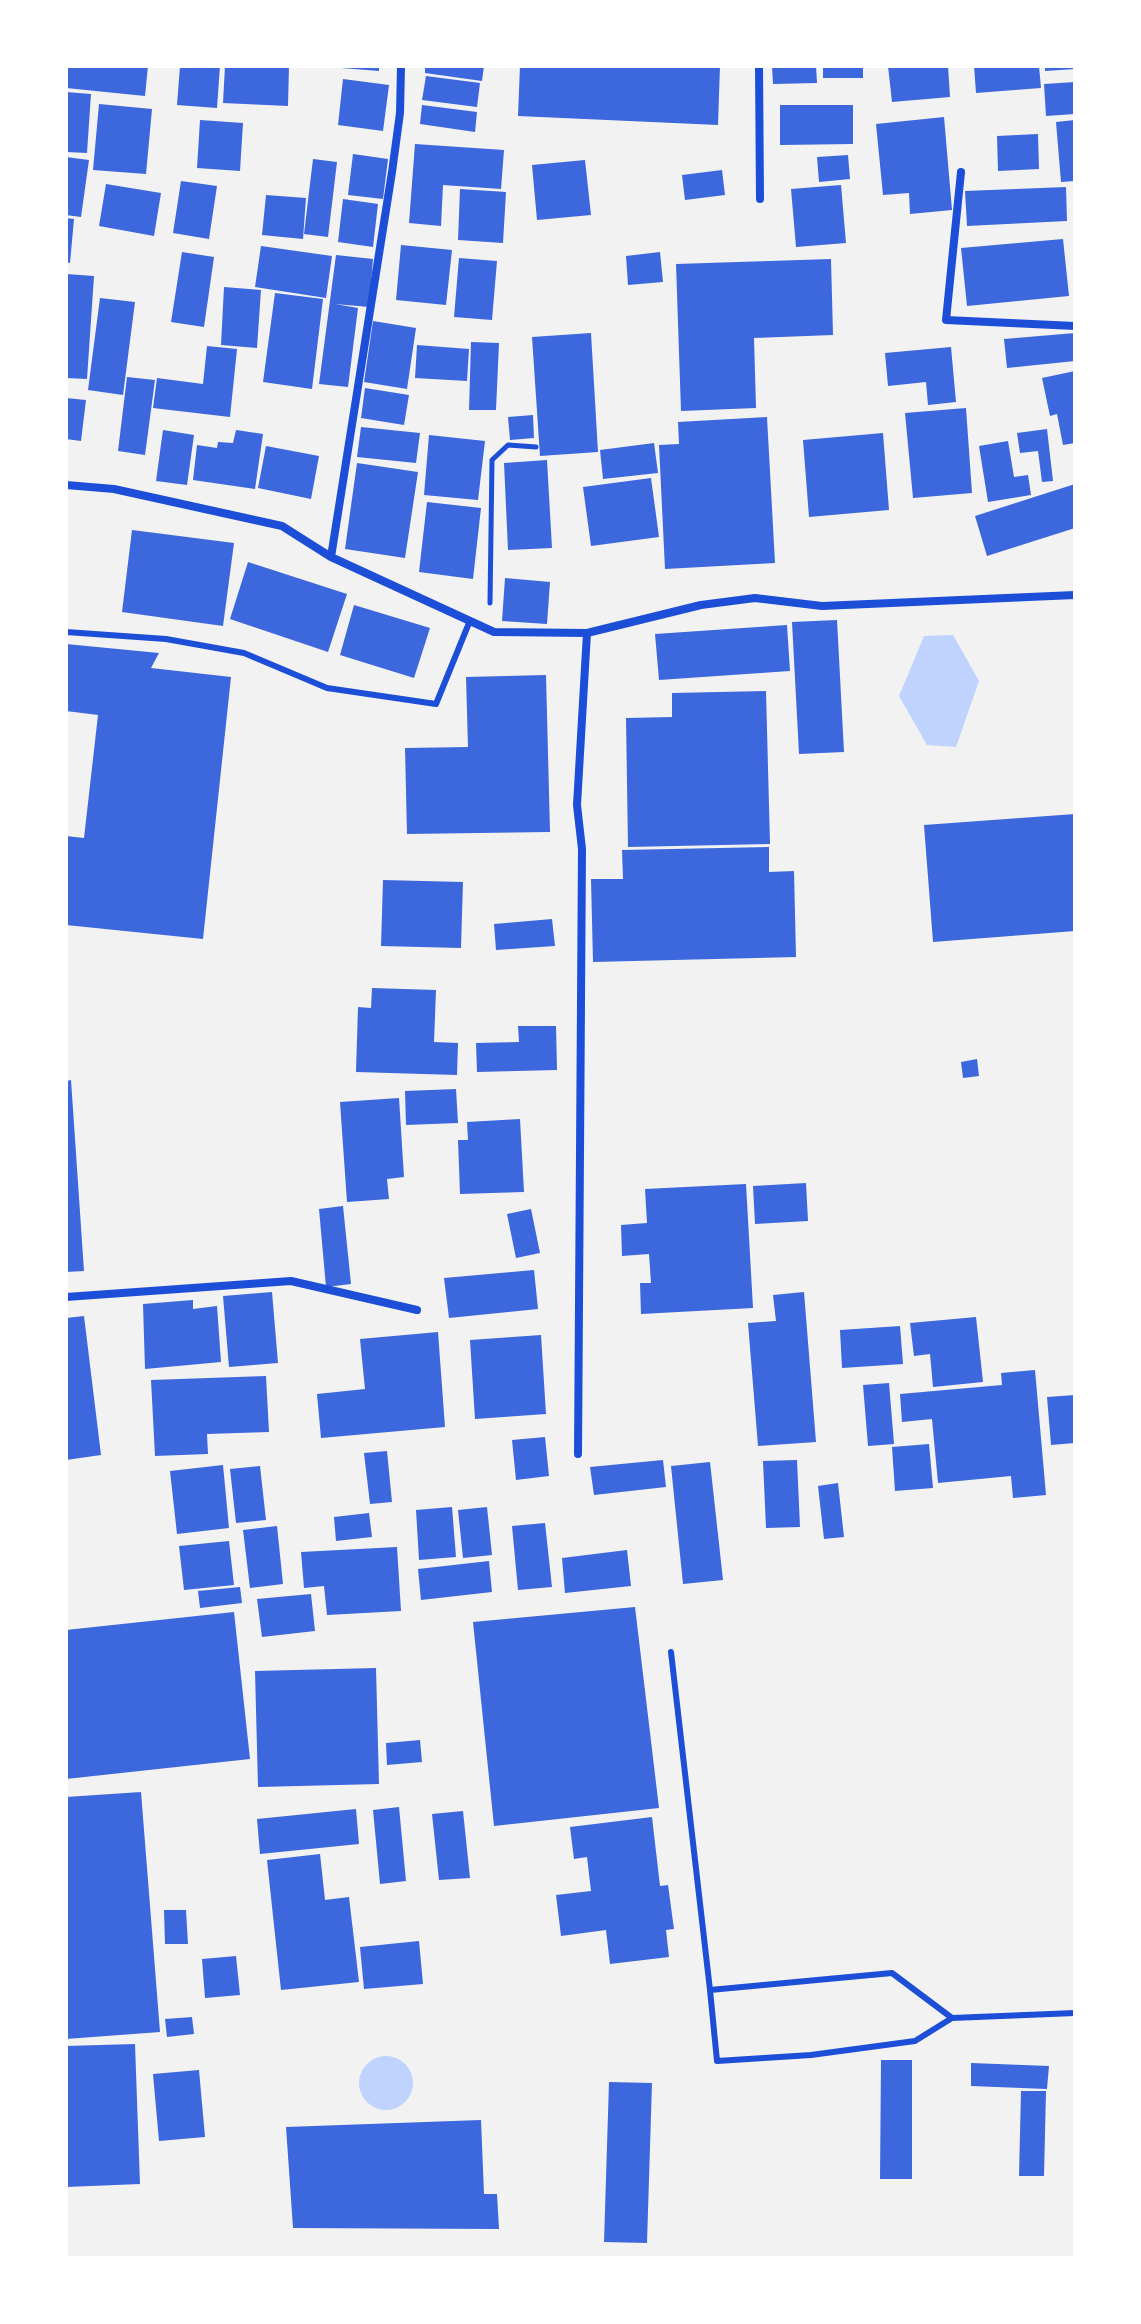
<!DOCTYPE html>
<html>
<head>
<meta charset="utf-8">
<style>
	body { margin:0 }
	#map { position:relative; width:1141px; height:2324px; overflow:hidden; background:#f2f2f2; font-family:"Noto Sans",sans-serif }
	canvas { display:block }
	.frame { position:absolute; inset:0; border:68px solid #fff; pointer-events:none }
</style>
</head>
<body>
<div id="map">
<canvas width="1141" height="2324"></canvas>
<div class="frame"></div>
</div>
<script>
const c = document.querySelector('canvas').getContext('2d');
c.lineJoin = 'round';
function paint(path, color) { c.fillStyle = color; c.fill(path, 'evenodd'); }
const poly = rows => new Path2D(rows.map(r => 'M' + r).join(''));
function trace(path, color, width, dash) { c.strokeStyle = color; c.lineWidth = width; c.lineCap = dash ? 'butt' : 'round'; c.setLineDash(dash || []); c.stroke(path); }
paint(poly([
	[953,635,979,681,956,747,927,745,899,696,924,636],
	'359 2083a27 27 0 1 1 54 0a27 27 0 1 1-54 0Z'
]), '#bfd3fe');
paint(poly([
	[66,66,148,66,145,96,66,88],
	[180,66,220,66,217,108,177,105],
	[225,66,289,66,288,106,223,103],
	[341,66,379,66,379,71,341,68],
	[425,66,484,66,482,81,425,73],
	[520,66,720,66,718,125,518,116],
	[772,66,816,66,817,83,773,84],
	[823,66,863,66,863,78,823,78],
	[888,66,948,66,950,97,892,102],
	[974,66,1039,66,1041,88,976,93],
	[1045,66,1075,66,1075,69,1045,71],
	[426,76,480,83,477,107,422,100],
	[343,79,389,85,383,131,338,125],
	[1075,82,1075,114,1046,116,1044,84],
	[66,92,91,94,87,153,66,152],
	[99,104,152,109,146,174,93,170],
	[422,105,477,112,475,132,420,124],
	[780,105,853,105,853,144,780,145],
	[944,117,952,210,910,214,909,193,883,195,876,124],
	[200,120,243,123,240,171,197,168],
	[1075,120,1075,181,1061,182,1056,122],
	[1038,134,1039,169,998,171,997,136],
	[415,144,504,150,501,189,443,185,441,226,409,223],
	[353,154,388,159,383,199,348,195],
	[848,155,850,179,819,182,817,157],
	[66,157,89,160,81,217,66,215],
	[313,159,337,162,328,237,304,234],
	[585,160,591,215,537,220,532,165],
	[722,170,725,195,685,200,682,175],
	[181,181,217,186,209,239,173,233],
	[106,184,161,193,154,236,99,226],
	[841,185,846,243,796,247,791,189],
	[1066,187,1067,221,967,226,965,191],
	[460,189,506,192,503,243,458,240],
	[266,195,306,198,303,239,262,235],
	[343,199,378,204,373,247,338,242],
	[66,218,74,219,70,263,66,262],
	[1063,239,1069,296,967,306,961,248],
	[401,245,452,250,446,305,396,300],
	[261,246,332,256,326,298,255,287],
	[182,252,214,257,204,327,171,322],
	[660,252,663,282,628,285,626,256],
	[336,255,373,259,369,307,335,304,358,308,348,387,319,384],
	[459,258,497,261,492,320,454,317],
	[831,259,833,335,754,338,756,408,681,411,676,264],
	[66,274,94,276,87,379,66,378],
	[224,287,261,290,257,348,221,345],
	[275,293,323,299,312,389,263,382],
	[100,298,135,302,123,395,88,390],
	[373,321,416,328,407,389,364,382],
	[591,333,598,452,540,456,532,337],
	[1075,333,1075,361,1007,368,1004,339],
	[471,342,499,343,496,410,469,410],
	[417,345,469,349,467,381,415,378],
	[207,346,237,349,230,417,153,408,157,378,203,384],
	[951,347,956,402,928,405,926,382,888,386,885,353],
	[1075,371,1075,443,1063,445,1057,414,1050,416,1042,378],
	[127,377,155,380,145,455,118,451],
	[365,388,409,395,404,425,361,418],
	[66,398,86,400,81,441,66,439],
	[966,408,972,493,913,498,905,413],
	[533,415,534,438,510,440,508,417],
	[767,417,775,563,665,569,659,445,679,444,678,422],
	[361,427,420,433,416,463,357,457],
	[1047,429,1053,481,1042,482,1038,451,1020,453,1017,433],
	[163,430,194,435,187,485,156,481],
	[236,430,263,434,255,489,193,480,197,445,217,448,218,442,233,443],
	[883,433,889,510,809,517,803,440],
	[429,435,485,441,478,500,424,495],
	[1008,441,1014,477,1028,475,1031,495,988,502,979,446],
	[654,443,658,473,603,479,600,450],
	[266,446,319,456,311,499,258,488],
	[547,460,552,548,508,550,504,463],
	[357,463,418,472,405,558,345,549],
	[651,478,659,537,591,546,583,487],
	[1075,484,1075,528,987,556,975,516],
	[427,502,481,508,473,579,419,572],
	[132,530,234,543,223,626,122,612],
	[248,562,347,594,328,652,230,619],
	[505,578,550,582,547,624,502,621],
	[354,605,430,628,414,678,340,655],
	[837,620,844,752,799,754,792,622],
	[787,625,790,671,659,680,655,634],
	[66,644,159,653,151,668,231,677,203,939,66,925,66,836,84,838,98,715,66,711],
	[546,675,550,832,407,834,405,748,468,747,466,677],
	[766,691,770,844,628,847,626,718,672,717,672,693],
	[1075,814,1075,931,933,942,924,825],
	[769,847,769,872,794,871,796,957,593,962,591,879,623,879,622,850],
	[383,880,463,882,461,948,381,946],
	[552,919,555,946,496,950,494,924],
	[372,988,436,990,434,1042,458,1043,457,1075,356,1072,358,1007,371,1008],
	[518,1026,556,1026,557,1070,477,1072,476,1043,519,1042],
	[977,1059,979,1076,963,1078,961,1062],
	[71,1080,84,1271,66,1272,66,1081],
	[456,1089,458,1123,406,1125,405,1091],
	[399,1098,404,1177,387,1179,389,1199,347,1202,340,1102],
	[520,1119,524,1192,460,1194,458,1140,468,1140,467,1122],
	[806,1183,808,1221,755,1224,753,1186],
	[746,1184,753,1308,641,1314,640,1283,651,1283,649,1254,622,1256,621,1225,647,1223,645,1189],
	[343,1206,351,1284,326,1287,319,1209],
	[531,1209,540,1253,516,1258,507,1214],
	[534,1270,538,1309,449,1318,444,1278],
	[272,1292,278,1363,229,1367,223,1296],
	[804,1292,816,1442,758,1446,748,1323,776,1321,773,1295],
	[193,1300,193,1309,217,1306,221,1362,145,1369,143,1304],
	[84,1316,101,1455,66,1460,66,1318],
	[976,1317,983,1382,933,1387,930,1354,914,1356,910,1323],
	[900,1326,903,1364,842,1368,840,1330],
	[438,1332,445,1427,321,1438,317,1394,365,1389,360,1339],
	[541,1335,546,1414,475,1419,470,1340],
	[1035,1370,1046,1495,1013,1498,1011,1476,938,1483,932,1419,902,1422,900,1394,1002,1385,1001,1373],
	[266,1376,269,1432,207,1434,208,1454,155,1456,151,1380],
	[889,1383,894,1444,868,1446,863,1385],
	[1075,1395,1075,1443,1051,1445,1047,1397],
	[545,1437,549,1476,516,1480,512,1440],
	[929,1444,933,1488,895,1491,892,1447],
	[387,1451,392,1502,370,1504,364,1453],
	[663,1460,666,1487,594,1495,590,1467],
	[797,1460,800,1527,766,1528,763,1461],
	[710,1462,723,1580,683,1584,671,1466],
	[223,1465,229,1528,177,1534,170,1471],
	[260,1466,266,1520,236,1523,230,1469],
	[838,1483,844,1537,824,1539,818,1486],
	[452,1507,456,1557,419,1560,416,1510],
	[487,1507,492,1555,463,1558,458,1510],
	[369,1513,372,1537,336,1541,334,1517],
	[545,1523,552,1587,518,1590,512,1526],
	[277,1526,283,1584,250,1588,243,1530],
	[229,1541,234,1585,184,1590,179,1546],
	[397,1547,401,1611,327,1615,324,1586,304,1588,301,1552],
	[627,1550,631,1586,565,1593,562,1558],
	[489,1561,492,1592,421,1600,418,1569],
	[240,1587,242,1603,200,1608,198,1591],
	[311,1594,315,1631,262,1637,257,1599],
	[635,1607,659,1808,494,1826,473,1622],
	[234,1612,250,1759,66,1779,66,1630],
	[376,1668,379,1784,258,1787,255,1671],
	[420,1740,422,1762,387,1765,386,1743],
	[141,1792,160,2032,66,2039,66,1797],
	[399,1807,406,1881,380,1884,373,1810],
	[356,1809,359,1844,260,1854,257,1819],
	[463,1811,470,1878,439,1880,432,1814],
	[652,1817,660,1886,668,1885,674,1929,666,1930,669,1957,610,1964,606,1930,561,1936,556,1895,591,1891,587,1857,574,1859,570,1827],
	[320,1854,325,1900,349,1897,359,1982,281,1990,267,1860],
	[164,1910,186,1910,188,1944,165,1944],
	[419,1941,423,1984,364,1989,360,1947],
	[236,1956,240,1995,205,1998,202,1959],
	[192,2017,194,2034,167,2037,165,2019],
	[135,2044,140,2184,66,2187,66,2046],
	[881,2060,912,2060,912,2179,880,2179],
	[971,2063,1049,2066,1047,2089,971,2086],
	[199,2070,205,2137,159,2141,153,2074],
	[609,2082,652,2083,647,2243,604,2242],
	[1021,2091,1046,2091,1044,2176,1019,2176],
	[481,2120,484,2194,497,2194,499,2229,293,2228,286,2127]
]), '#3d67dc');
trace(poly([
	[490,603,492,460,508,445,536,447]
]), '#1d4ed8', 5);
trace(poly([
	[66,632,166,639,244,653,327,688,436,704,469,623],
	[671,1652,710,1990],
	[952,2018,892,1973,710,1990,717,2061,811,2055,915,2041,952,2018,1075,2013]
]), '#1d4ed8', 6);
trace(poly([
	[759,66,760,199],
	[961,172,946,320,1075,326],
	[66,485,114,489,282,526,331,557,494,632,587,633,701,605,755,598,822,606,1075,595],
	[331,557,392,172,400,113,401,66],
	[66,1297,291,1281,417,1310],
	[578,1454,582,849,577,805,587,633]
]), '#1d4ed8', 8);
</script>
</body>
</html>
